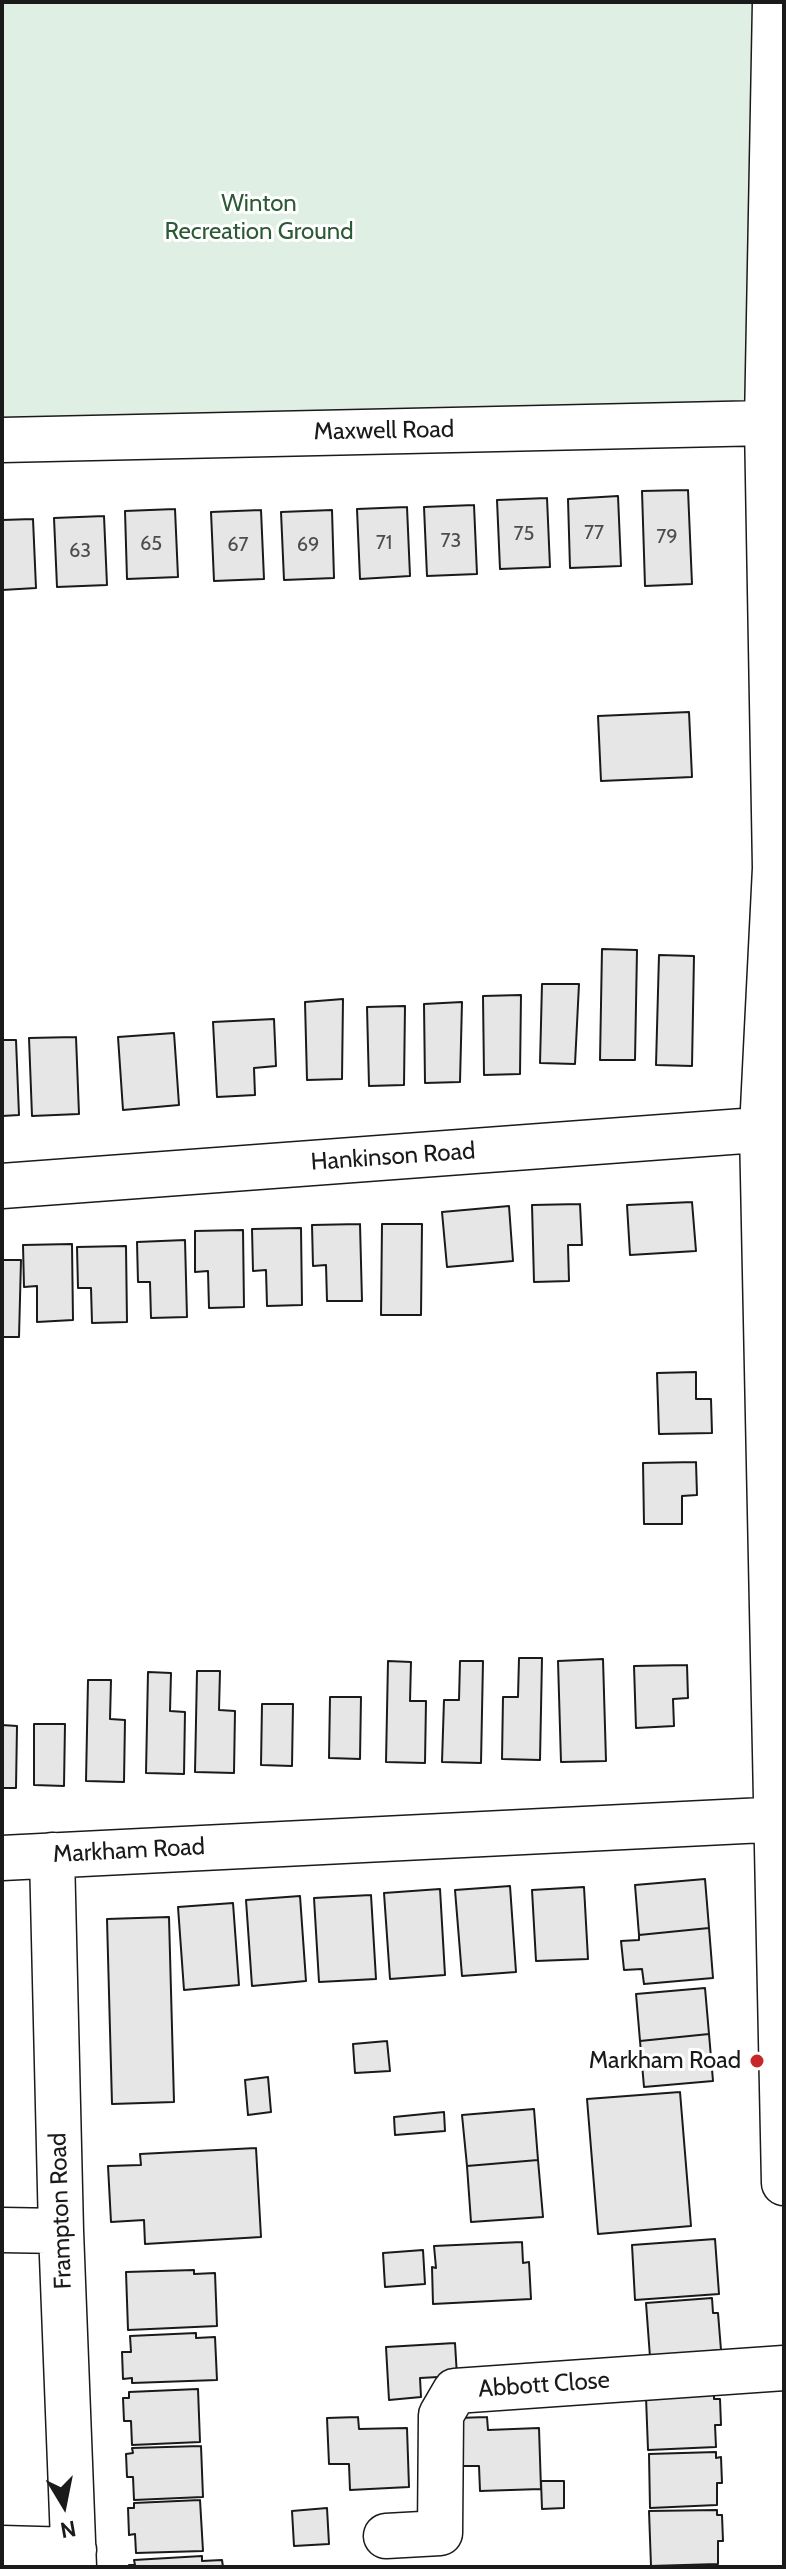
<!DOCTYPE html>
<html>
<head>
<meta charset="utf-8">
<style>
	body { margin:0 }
	#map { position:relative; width:786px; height:2569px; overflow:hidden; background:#fff; font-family:Cabin,sans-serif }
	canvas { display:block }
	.frame { position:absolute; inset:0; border:4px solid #1a1a1a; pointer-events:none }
	.north { position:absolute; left:24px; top:2465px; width:80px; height:80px; -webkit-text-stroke:6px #fff; paint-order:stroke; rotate:170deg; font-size:22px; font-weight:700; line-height:32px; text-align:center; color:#1a1a1a }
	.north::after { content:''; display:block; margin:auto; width:28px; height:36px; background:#1a1a1a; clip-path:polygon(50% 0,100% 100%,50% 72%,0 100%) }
</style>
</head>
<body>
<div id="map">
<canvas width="786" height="2569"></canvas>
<div class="frame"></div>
<div class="north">N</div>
</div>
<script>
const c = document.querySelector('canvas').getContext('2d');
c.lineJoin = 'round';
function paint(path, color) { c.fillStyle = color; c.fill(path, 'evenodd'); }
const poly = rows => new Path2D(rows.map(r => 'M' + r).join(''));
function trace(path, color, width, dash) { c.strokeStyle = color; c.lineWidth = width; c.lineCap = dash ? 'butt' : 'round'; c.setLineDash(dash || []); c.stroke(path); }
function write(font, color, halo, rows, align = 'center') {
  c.font = font + ' Cabin,sans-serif'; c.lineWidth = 6; c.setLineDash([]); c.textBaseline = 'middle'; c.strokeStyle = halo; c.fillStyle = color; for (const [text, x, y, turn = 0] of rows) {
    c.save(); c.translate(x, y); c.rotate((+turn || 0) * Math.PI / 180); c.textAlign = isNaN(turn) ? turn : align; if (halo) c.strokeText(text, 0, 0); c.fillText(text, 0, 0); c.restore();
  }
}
const green = poly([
	[2,2,775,2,767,423,2,440,2,2]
]);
paint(green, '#e0efe3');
trace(green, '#6a6a6a', 2);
const building = poly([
	[688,490,692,584,645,586,642,491,688,490],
	[618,496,621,566,570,568,568,499,618,496],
	[547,498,550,567,500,569,497,500,547,498],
	[474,505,477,574,427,576,424,507,474,505],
	[407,507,410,576,360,579,357,509,407,507],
	[175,509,178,577,127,579,125,511,175,509],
	[261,510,264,579,214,581,211,512,261,510],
	[332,510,334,578,284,580,281,512,332,510],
	[104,516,107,585,57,587,54,518,104,516],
	[33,519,36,588,2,590,2,520,33,519],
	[689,712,692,777,601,781,598,716,689,712],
	[602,949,637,950,635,1060,600,1060,602,949],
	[659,955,694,956,692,1066,656,1065,659,955],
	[542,984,579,984,575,1064,540,1063,542,984],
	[521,995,520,1074,484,1075,483,996,521,995],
	[343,999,342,1079,307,1080,305,1002,343,999],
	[462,1002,460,1082,425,1083,424,1004,462,1002],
	[405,1006,404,1085,369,1086,367,1007,405,1006],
	[274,1019,276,1066,254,1068,255,1095,217,1097,213,1022,274,1019],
	[174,1033,179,1105,123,1110,118,1037,174,1033],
	[76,1037,79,1114,32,1116,29,1038,76,1037],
	[2,1040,16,1040,19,1115,2,1116,2,1040],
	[692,1202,696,1251,630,1255,627,1205,692,1202],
	[580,1204,582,1245,568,1245,569,1281,534,1282,532,1205,580,1204],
	[509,1206,513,1261,447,1267,442,1212,509,1206],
	[360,1224,362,1301,327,1301,326,1265,313,1266,312,1225,360,1224],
	[382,1224,422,1224,421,1315,381,1315,382,1224],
	[301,1228,302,1305,267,1306,266,1270,253,1271,252,1229,301,1228],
	[243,1230,244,1307,209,1308,208,1271,195,1272,195,1231,243,1230],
	[185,1240,187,1317,151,1318,150,1282,138,1282,137,1242,185,1240],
	[72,1244,73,1320,37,1322,37,1286,24,1287,23,1245,72,1244],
	[126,1246,127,1322,92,1323,91,1288,78,1288,77,1247,126,1246],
	[2,1260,21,1260,19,1337,2,1337,2,1260],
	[696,1372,696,1399,711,1399,712,1433,659,1434,657,1373,696,1372],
	[696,1462,697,1495,682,1496,682,1524,644,1524,643,1463,696,1462],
	[519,1658,542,1658,540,1760,502,1759,503,1697,518,1697,519,1658],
	[603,1659,606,1761,561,1762,558,1661,603,1659],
	[388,1661,411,1662,410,1701,426,1701,425,1763,386,1762,388,1661],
	[460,1661,483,1661,481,1763,442,1762,444,1700,459,1700,460,1661],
	[687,1665,688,1698,673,1699,674,1726,636,1728,634,1666,687,1665],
	[197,1671,220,1671,219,1710,235,1711,234,1773,195,1772,197,1671],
	[148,1672,171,1673,170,1711,185,1712,184,1774,146,1773,148,1672],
	[88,1680,111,1680,110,1719,125,1720,124,1782,86,1781,88,1680],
	[330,1697,361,1697,360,1759,329,1758,330,1697],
	[262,1704,293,1704,292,1766,261,1765,262,1704],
	[34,1724,65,1724,64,1786,34,1785,34,1724],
	[2,1725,17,1726,16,1788,2,1788,2,1725],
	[705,1879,709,1928,639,1935,635,1885,705,1879],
	[510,1886,516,1972,462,1976,455,1890,510,1886],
	[584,1887,588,1959,536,1961,532,1890,584,1887],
	[440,1889,445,1975,390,1979,384,1893,440,1889],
	[371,1895,376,1979,319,1982,314,1898,371,1895],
	[300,1896,306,1981,252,1986,246,1900,300,1896],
	[233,1903,239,1985,184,1990,178,1907,233,1903],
	[169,1917,174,2102,112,2104,107,1919,169,1917],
	[709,1928,713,1978,644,1984,642,1969,624,1970,621,1941,639,1940,639,1935,709,1928],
	[705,1988,709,2034,640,2041,636,1994,705,1988],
	[709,2034,713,2081,644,2087,640,2041,709,2034],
	[387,2041,390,2071,355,2073,353,2044,387,2041],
	[268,2077,271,2112,248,2115,245,2080,268,2077],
	[680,2092,691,2226,598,2234,587,2099,680,2092],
	[534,2109,538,2160,467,2166,462,2115,534,2109],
	[444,2112,445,2131,395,2135,394,2117,444,2112],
	[256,2148,261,2237,145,2244,144,2220,111,2222,108,2166,141,2165,140,2154,256,2148],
	[538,2160,543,2217,471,2222,467,2166,538,2160],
	[715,2239,719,2294,635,2300,632,2245,715,2239],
	[522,2242,523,2263,529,2262,531,2299,433,2304,432,2267,436,2268,434,2246,522,2242],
	[423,2250,425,2284,385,2287,383,2253,423,2250],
	[194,2270,194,2274,215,2273,217,2326,128,2330,126,2272,194,2270],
	[712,2298,713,2313,718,2313,721,2350,650,2357,646,2303,712,2298],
	[196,2333,196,2338,215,2337,217,2380,132,2383,132,2378,123,2379,122,2352,131,2352,130,2336,196,2333],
	[455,2343,457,2376,420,2378,421,2397,389,2400,386,2347,455,2343],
	[198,2389,200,2442,132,2445,131,2421,124,2421,123,2398,129,2398,129,2392,198,2389],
	[714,2393,714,2399,720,2399,721,2425,715,2425,716,2447,648,2450,646,2397,714,2393],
	[358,2417,359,2429,407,2428,409,2487,350,2490,349,2464,329,2464,327,2418,358,2417],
	[487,2417,488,2430,539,2428,541,2489,480,2491,479,2466,460,2466,458,2418,487,2417],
	[201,2446,203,2497,134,2500,133,2477,127,2477,126,2454,133,2453,132,2448,201,2446],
	[716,2452,716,2458,721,2457,722,2483,717,2483,717,2505,650,2508,649,2454,716,2452],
	[541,2481,564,2481,564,2508,542,2509,541,2481],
	[200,2500,203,2551,136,2553,135,2534,129,2535,128,2508,134,2508,134,2503,200,2500],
	[327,2508,329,2544,294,2546,292,2511,327,2508],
	[717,2510,717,2515,722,2515,723,2541,718,2541,718,2564,651,2566,649,2511,717,2510],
	[202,2556,202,2561,222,2560,223,2567,129,2567,129,2565,135,2565,134,2560,202,2556]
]);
paint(building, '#e6e6e6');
trace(building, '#1a1a1a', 2);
const minor = poly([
	[775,2,767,423,775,868,762,1129,784,2183],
	[2,440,767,423],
	[2,1186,784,1128],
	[52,1855,61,2231,74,2567],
	[2,1858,784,1819],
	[2,2230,61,2231],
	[386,2536,440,2533,441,2415,455,2391,784,2368],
	[2,2548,74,2550]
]);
trace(minor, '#1a1a1a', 47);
trace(minor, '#fff', 44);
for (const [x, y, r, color] of [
	[757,2061,8,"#c62828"]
]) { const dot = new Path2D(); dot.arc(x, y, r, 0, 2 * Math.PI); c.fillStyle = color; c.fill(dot); trace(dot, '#fff', 3); }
write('20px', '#4d4d4d', null, [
	["77",594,533],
	["75",524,534],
	["79",667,537],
	["73",451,541],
	["71",384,543],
	["65",151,544],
	["67",238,545],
	["69",308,545],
	["63",80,551]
]);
write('24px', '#2b5a34', '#fff', [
	["Winton",259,204],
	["Recreation Ground",259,232]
]);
write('24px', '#1a1a1a', '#fff', [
	["Maxwell Road",384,431,-1],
	["Hankinson Road",393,1157,-4],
	["Markham Road",129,1851,-3],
	["Frampton Road",61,2211,-92],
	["Abbott Close",544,2385,-4]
]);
write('24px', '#1a1a1a', '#fff', [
	["Markham Road",741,2061]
], 'right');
</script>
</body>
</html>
